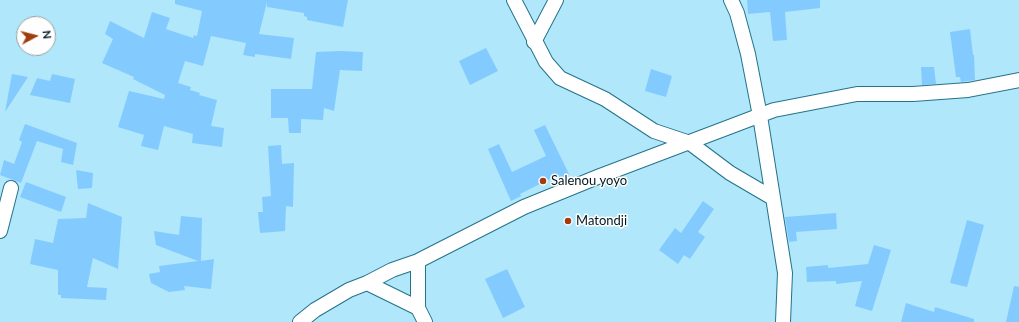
<!DOCTYPE html>
<html>
<head>
<meta charset="utf-8">
<style>
	body { margin:0 }
	#map { position:relative; width:1019px; height:322px; overflow:hidden; background:#b0e7fa; font-family:Lato,sans-serif }
	canvas { display:block }
	.north { position:absolute; left:16px; top:16px; width:40px; height:40px; box-sizing:border-box; background:#fefefe; border:1px solid #99a1a4; border-radius:50%; rotate:83deg; font-size:11px; font-weight:700; line-height:16px; text-align:center; color:#02161d }
	.north::after { content:''; display:block; margin:auto; width:14px; height:18px; background:#a13c0d; clip-path:polygon(50% 0,100% 100%,50% 72%,0 100%) }
</style>
</head>
<body>
<div id="map">
<canvas width="1019" height="322"></canvas>
<div class="north">N</div>
</div>
<script>
const c = document.querySelector('canvas').getContext('2d');
c.lineJoin = 'round';
function paint(path, color) { c.fillStyle = color; c.fill(path, 'evenodd'); }
const poly = rows => new Path2D(rows.map(r => 'M' + r).join(''));
function trace(path, color, width, dash) { c.strokeStyle = color; c.lineWidth = width; c.lineCap = dash ? 'butt' : 'round'; c.setLineDash(dash || []); c.stroke(path); }
function write(font, color, halo, rows, align = 'center') {
  c.font = font + ' Lato,sans-serif'; c.lineWidth = 3; c.setLineDash([]); c.textBaseline = 'middle'; c.strokeStyle = halo; c.fillStyle = color; for (const [text, x, y, turn = 0] of rows) {
    c.save(); c.translate(x, y); c.rotate((+turn || 0) * Math.PI / 180); c.textAlign = isNaN(turn) ? turn : align; if (halo) c.strokeText(text, 0, 0); c.fillText(text, 0, 0); c.restore();
  }
}
paint(poly([
	[175,0,348,0,343,27,307,20,307,17,304,16,304,13,267,7,267,2,259,34,294,38,291,59,255,54,255,57,243,55,246,43,211,36,203,66,185,61,178,83,191,87,190,90,200,93,199,95,217,100,211,126,224,128,222,147,192,143,193,134,164,126,158,150,141,146,144,135,118,127,129,91,164,99,165,95,133,79,134,77,102,63,113,39,105,34,110,21,144,38,152,12,170,18,166,29,193,38,194,35,197,36,202,11,175,4],
	[747,0,820,0,820,8,785,12,787,40,773,41,770,12,748,14],
	[970,29,973,55,974,55,975,80,961,82,960,77,956,77,950,32],
	[486,48,498,71,470,85,459,61],
	[340,51,363,52,362,71,340,70,334,111,324,108,323,120,301,119,301,133,289,133,288,118,271,118,271,89,312,89,316,52],
	[921,67,934,67,936,84,922,85],
	[651,69,672,76,666,97,645,91],
	[12,74,28,77,5,112],
	[52,74,75,79,70,103,30,95,37,78,50,81],
	[25,124,77,143,73,165,61,162,63,149,37,141,21,183,0,175,4,160,14,164,22,142,19,140],
	[545,125,569,174,555,181,554,177,520,194,521,196,511,201,488,149,499,144,512,172,546,156,534,130],
	[281,145,282,164,294,163,293,207,286,206,285,231,260,233,258,212,263,212,262,197,271,196,268,146],
	[76,170,93,173,92,188,78,189],
	[26,182,66,197,61,212,20,197],
	[703,201,714,209,698,232,705,237,690,259,684,255,678,264,659,250,675,228,681,233],
	[88,203,122,217,118,269,93,258,87,287,107,288,106,300,61,298,61,295,58,295,58,270,30,264,35,239,53,243,58,219,86,218],
	[836,213,837,229,796,232,797,241,789,242,785,217],
	[181,216,202,218,201,261,214,259,211,289,184,286,185,290,169,292,151,283,149,274,160,272,159,266,198,261,156,245,154,231,179,235],
	[967,220,984,225,967,287,950,283],
	[874,245,891,250,872,311,855,306,862,281,836,284,836,281,807,282,806,267,828,265,828,268,868,264],
	[507,269,525,307,503,318,485,279],
	[1014,286,1019,287,1019,322,1006,322],
	[906,303,934,312,935,307,974,319,974,322,901,322]
]), '#83cbff');
const street = poly([
	[514,0,546,62,560,78,605,99,654,131,690,143,730,173,771,197],
	[731,0,737,13,748,54,760,116,785,273,783,322],
	[534,42,556,0],
	[0,231,11,188],
	[367,283,418,308,425,322],
	[418,308,418,261],
	[300,322,315,310,349,290,367,283,392,270,418,261,524,207,600,176,774,110,857,94,913,94,968,90,1019,80]
]);
trace(street, '#24738a', 16);
trace(street, '#fff', 14);
for (const [x, y, r, color] of [
	[543,181,4,"#a13c0d"],
	[568,221,4,"#a13c0d"]
]) { const dot = new Path2D(); dot.arc(x, y, r, 0, 2 * Math.PI); c.fillStyle = color; c.fill(dot); trace(dot, '#fefefe', 1.5); }
write('13px', '#02161d', '#fefefe', [
	["Salenou yoyo",551,181],
	["Matondji",576,221]
], 'left');
</script>
</body>
</html>
